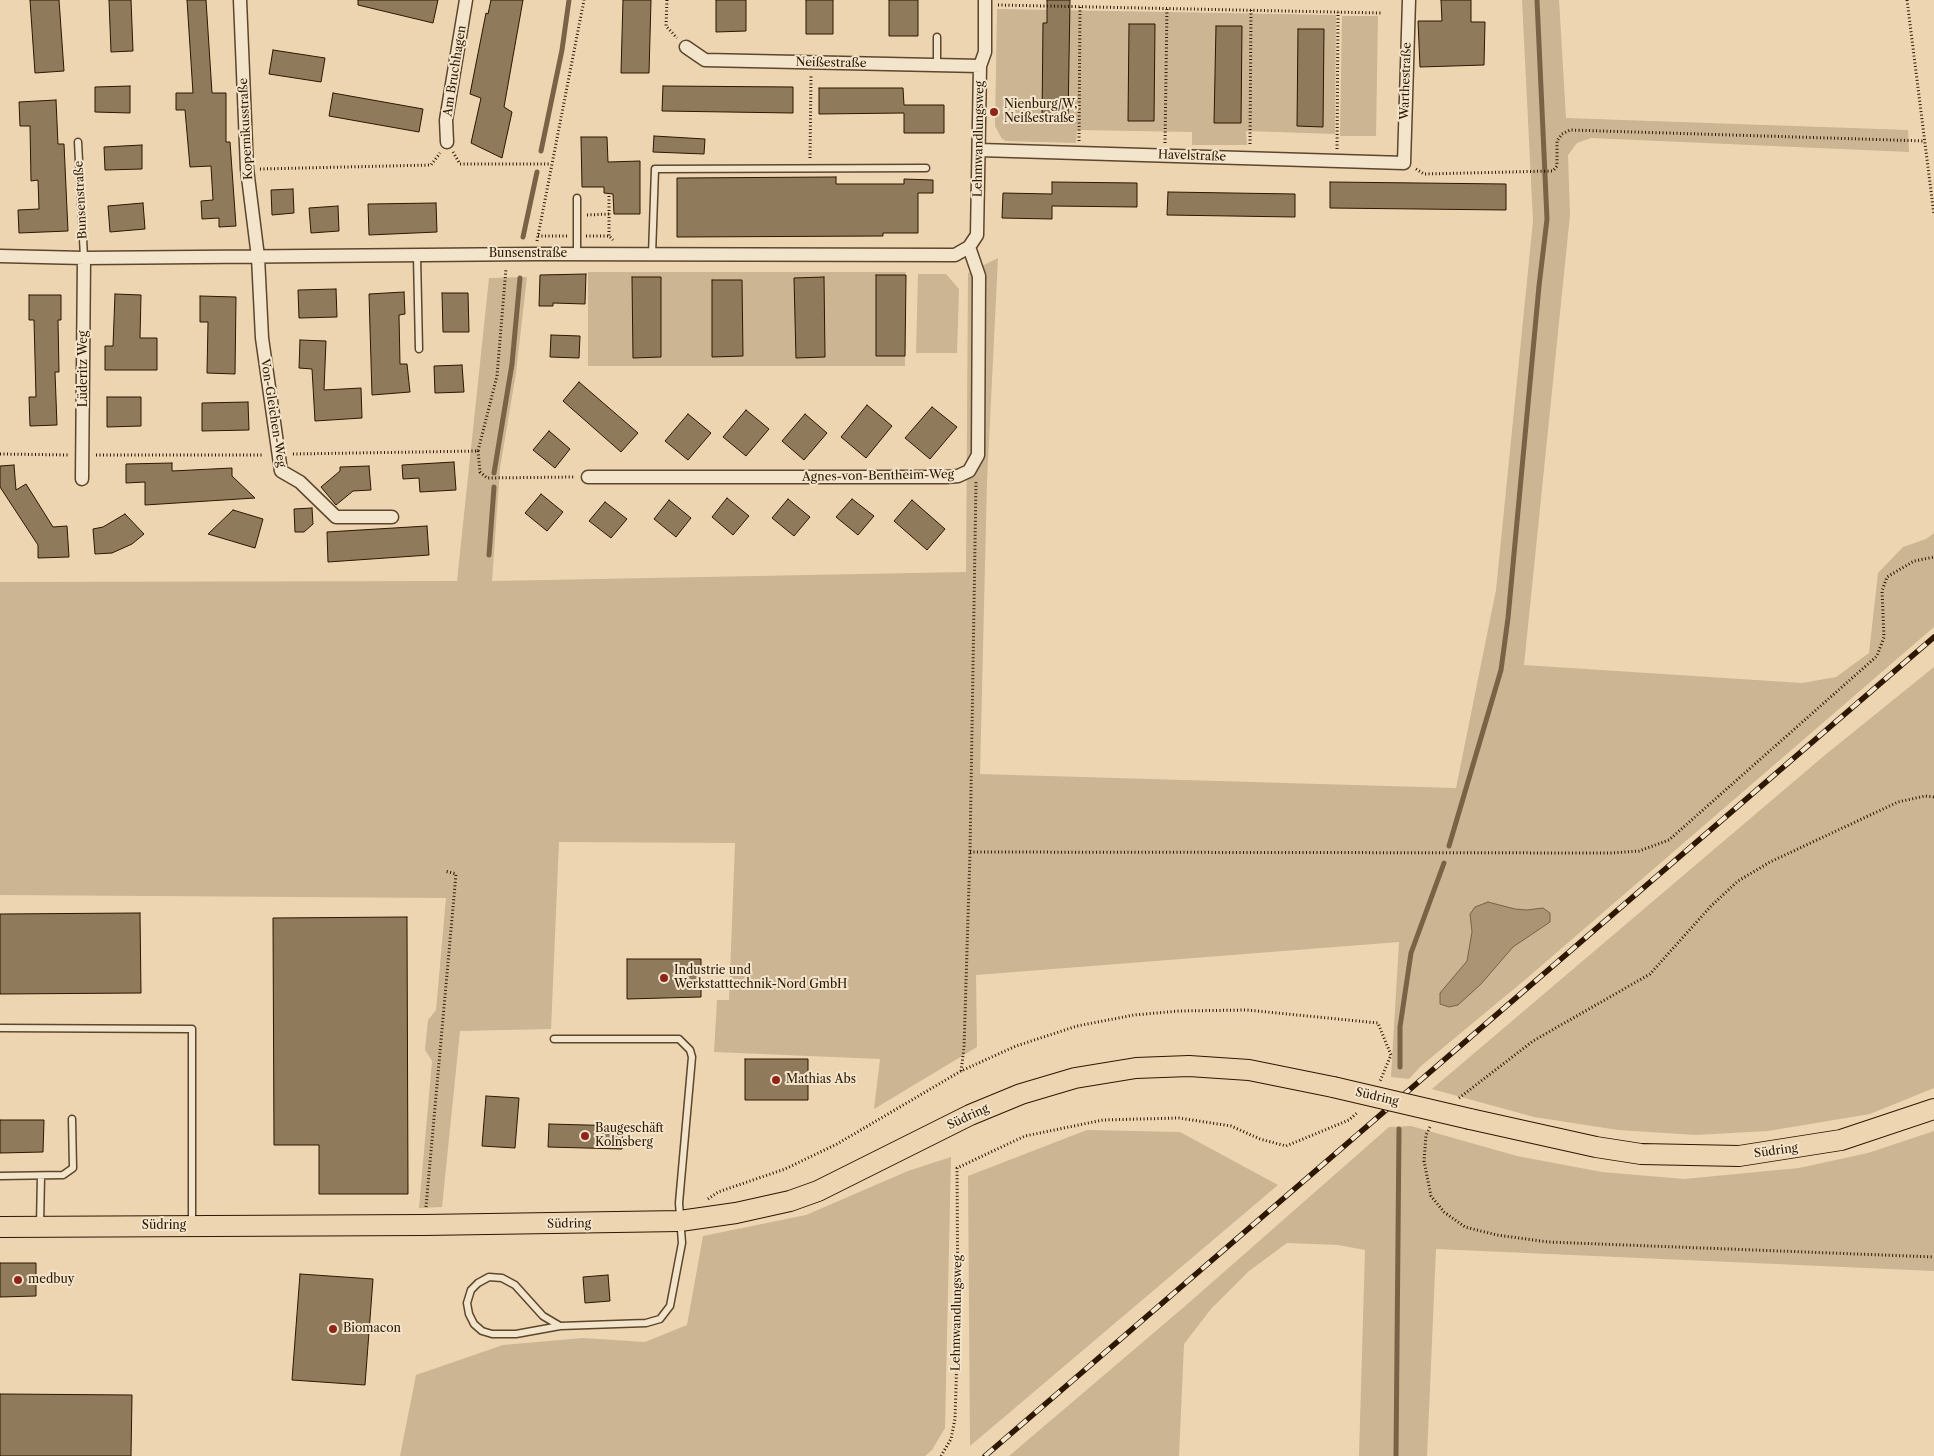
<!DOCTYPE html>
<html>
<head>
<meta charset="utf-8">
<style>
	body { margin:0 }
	canvas { display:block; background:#ecd5b0 }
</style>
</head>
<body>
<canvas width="1934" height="1456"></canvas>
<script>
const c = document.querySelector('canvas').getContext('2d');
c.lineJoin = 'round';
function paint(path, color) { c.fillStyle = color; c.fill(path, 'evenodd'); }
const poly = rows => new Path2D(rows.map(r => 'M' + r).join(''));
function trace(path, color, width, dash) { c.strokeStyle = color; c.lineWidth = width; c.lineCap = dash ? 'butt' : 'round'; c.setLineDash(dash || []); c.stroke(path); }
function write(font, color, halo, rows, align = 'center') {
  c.font = font + ' "Libre Caslon Text",serif'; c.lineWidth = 4; c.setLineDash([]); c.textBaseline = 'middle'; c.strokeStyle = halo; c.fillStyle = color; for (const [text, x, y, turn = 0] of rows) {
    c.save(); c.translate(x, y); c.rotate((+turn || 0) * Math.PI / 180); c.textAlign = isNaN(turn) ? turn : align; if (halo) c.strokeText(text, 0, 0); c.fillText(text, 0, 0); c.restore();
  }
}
paint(poly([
	[1522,0,1559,0,1566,118,1908,130,1909,152,1591,138,1577,143,1568,155,1570,215,1524,665,1802,683,1836,677,1869,653,1878,573,1903,547,1926,539,1934,533,1934,627,1526,979,1421,1066,1409,1079,1391,1077,1399,942,976,975,977,1047,874,1109,880,1059,714,1052,717,1000,729,1000,735,843,559,842,551,1029,460,1031,442,1207,419,1208,432,1061,425,1050,428,1020,436,1010,446,898,0,895,0,582,457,581,489,278,527,277,516,373,500,468,492,581,966,572,968,273,998,258,987,482,980,774,1456,788,1496,590,1533,221],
	[997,9,1336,15,1335,134,1246,131,1247,145,1192,145,1192,132,1077,130,1076,143,1006,141,1002,139,995,126],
	[1342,16,1378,16,1376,136,1340,136],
	[588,272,906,272,877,356,905,356,905,366,588,366],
	[918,274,946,274,959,289,957,353,916,353],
	[1934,667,1934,1088,1870,1114,1768,1131,1696,1135,1618,1130,1534,1117,1432,1089,1825,755],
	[1411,1126,1517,1156,1602,1172,1684,1179,1799,1168,1868,1153,1934,1131,1934,1271,1436,1249,1427,1456,1359,1456,1365,1250,1338,1245,1287,1243,1249,1271,1211,1309,1184,1344,1179,1456,1009,1456,1184,1307,1389,1127],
	[1087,1130,1180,1132,1278,1185,970,1446,968,1176],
	[951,1157,945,1428,932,1450,925,1456,400,1456,416,1375,503,1345,583,1338,645,1342,687,1325,703,1236,806,1215,908,1171]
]), '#ccb592');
const water = poly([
	[1488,902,1515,909,1527,910,1543,908,1550,913,1550,922,1513,947,1481,984,1458,1005,1449,1007,1440,1004,1440,993,1467,961,1472,932,1470,914,1475,907,1488,902]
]);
paint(water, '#ab9474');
trace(water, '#796246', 1);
trace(poly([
	[541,151,562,50,569,0],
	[523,237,537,172],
	[494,473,512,364,520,278],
	[489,555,494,487],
	[1449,846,1501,670,1508,618,1539,286,1547,219,1537,0],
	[1400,1067,1400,1027,1411,953,1444,863],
	[1396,1456,1399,1129]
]), '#796246', 5);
const building = poly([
	[30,0,59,0,64,71,35,73,30,0],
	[109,0,131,0,133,51,111,52,109,0],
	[187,0,206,0,212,93,226,93,226,142,230,142,236,226,219,227,219,218,202,219,201,201,213,200,211,166,190,167,185,110,176,110,176,93,193,93,187,0],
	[358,0,438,0,433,23,358,5,358,0],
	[491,0,523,0,504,107,512,112,502,158,471,143,481,98,470,94,486,13,488,14,491,0],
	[623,0,651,0,649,73,621,73,623,0],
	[716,0,746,0,746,31,716,32,716,0],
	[806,0,833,0,833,34,806,34,806,0],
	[889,0,918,0,918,36,889,36,889,0],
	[1047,0,1070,0,1068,120,1042,120,1043,23,1047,23,1047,0],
	[1441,0,1471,0,1471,22,1485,22,1484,65,1420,67,1418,21,1442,21,1441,0],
	[1129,24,1155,24,1154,121,1128,121,1129,24],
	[1216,26,1242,26,1241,123,1214,123,1216,26],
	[1298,29,1324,29,1323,127,1297,126,1298,29],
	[273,50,325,58,321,82,269,74,273,50],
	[130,86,130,113,95,112,95,87,130,86],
	[663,86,793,87,793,113,662,111,663,86],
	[819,88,903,88,904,105,944,105,944,133,904,133,904,113,819,114,819,88],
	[333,93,423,109,419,132,329,116,333,93],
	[56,100,58,144,64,144,68,231,19,233,18,210,39,209,38,180,31,181,30,126,20,126,19,102,56,100],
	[654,136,705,139,704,154,653,152,654,136],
	[581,137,607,137,608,162,640,161,640,214,614,214,613,194,604,193,604,187,582,187,581,137],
	[142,145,142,169,105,170,104,147,142,145],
	[836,177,836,184,904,184,904,179,933,180,933,193,918,193,918,233,883,233,883,236,677,237,677,178,836,177],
	[1052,182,1137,183,1137,207,1052,206,1052,219,1002,218,1003,193,1052,194,1052,182],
	[1330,182,1506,184,1506,210,1330,208,1330,182],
	[293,189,294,213,272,215,271,190,293,189],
	[1168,192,1295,194,1295,217,1167,215,1168,192],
	[143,203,145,229,110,232,108,206,143,203],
	[436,203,437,232,369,235,368,204,436,203],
	[338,206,339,231,311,233,309,208,338,206],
	[586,274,585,304,553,303,553,306,539,306,540,275,586,274],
	[876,275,906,275,905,356,876,356,876,275],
	[632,277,661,277,661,357,633,358,632,277],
	[824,277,825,357,796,358,794,278,824,277],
	[712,280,742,280,743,356,712,357,712,280],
	[336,289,337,317,299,318,298,290,336,289],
	[404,292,405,314,399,315,400,364,407,364,410,392,372,395,369,294,404,292],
	[442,293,468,293,469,332,443,332,442,293],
	[115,294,141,295,140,338,157,338,157,370,105,370,105,346,113,346,115,294],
	[29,295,61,295,61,320,58,320,59,372,55,372,57,425,30,426,29,397,36,397,34,320,29,320,29,295],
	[200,296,236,297,235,374,207,373,208,322,200,322,200,296],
	[551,335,580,336,579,358,550,357,551,335],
	[300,340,326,341,324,390,361,388,362,418,315,421,312,369,299,368,300,340],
	[462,365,464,392,435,393,434,366,462,365],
	[579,382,638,433,621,452,563,401,579,382],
	[107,397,141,397,141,426,107,427,107,397],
	[248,402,249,430,202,431,202,403,248,402],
	[867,405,892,426,866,458,841,437,867,405],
	[932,407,957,427,930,459,905,438,932,407],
	[746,410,769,429,746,456,723,437,746,410],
	[688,414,711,433,688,460,665,441,688,414],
	[805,414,827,433,804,460,782,441,805,414],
	[549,431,570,449,555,468,533,450,549,431],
	[454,462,456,490,420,492,419,478,403,479,402,465,454,462],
	[172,463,172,471,232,468,232,476,255,498,145,505,145,482,126,483,126,464,172,463],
	[14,465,16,490,26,484,53,527,67,526,69,557,38,558,38,545,0,487,0,466,14,465],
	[369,466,371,490,353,491,336,505,321,487,340,471,340,467,369,466],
	[541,494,563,512,547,531,525,513,541,494],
	[727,498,749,516,733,535,712,517,727,498],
	[788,499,810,517,794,536,772,518,788,499],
	[852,499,874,516,858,535,836,517,852,499],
	[669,500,691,518,676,537,654,519,669,500],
	[912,500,945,529,927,550,894,521,912,500],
	[605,502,627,519,611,538,589,521,605,502],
	[312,508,313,524,304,532,295,532,294,509,312,508],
	[233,510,263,519,255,548,208,534,233,510],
	[125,514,144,534,132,544,112,553,95,554,93,529,103,527,125,514],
	[427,526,429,555,328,562,327,532,427,526],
	[140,913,141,993,0,994,0,914,140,913],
	[407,917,408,1194,319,1194,319,1145,274,1145,273,918,407,917],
	[627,959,701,959,701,997,627,999,627,959],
	[745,1059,808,1059,808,1100,745,1100,745,1059],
	[486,1096,519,1098,515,1148,482,1146,486,1096],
	[0,1120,44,1120,43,1152,0,1153,0,1120],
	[549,1124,623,1126,622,1149,548,1147,549,1124],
	[0,1263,36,1263,36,1296,0,1297,0,1263],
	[300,1274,373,1279,365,1385,292,1380,300,1274],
	[608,1275,610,1301,585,1303,583,1277,608,1275],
	[0,1394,132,1395,131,1456,0,1456,0,1394]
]);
paint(building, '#907a5c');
trace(building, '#2d1700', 1);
const lane = poly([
	[937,65,937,37],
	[78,142,84,258],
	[577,198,577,254],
	[652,255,655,169,926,168],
	[417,256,419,349],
	[0,1028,192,1029,192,1224],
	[554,1039,679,1039,690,1050,692,1057,679,1203,682,1243,670,1306,660,1319,646,1323,560,1326,543,1316,515,1285,502,1278,489,1277,478,1283,471,1290,467,1303,469,1314,474,1324,482,1331,492,1334,516,1334,560,1326],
	[0,1176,63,1175,73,1168,72,1119],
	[40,1225,41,1176]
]);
const street = poly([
	[240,0,247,169,258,257,262,338,281,471,300,482,336,517,392,517],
	[686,47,705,60,980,66],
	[447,142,446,120,466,0],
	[980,150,1404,163,1409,0],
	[0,256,84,258,536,254,955,255,969,247,977,235,980,66,985,52,985,0],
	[588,477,946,477,958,476,969,471,978,455,979,276,969,247],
	[82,479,84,258]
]);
const primary = poly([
	[1470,1119,1596,1147,1641,1154,1739,1156,1841,1140,1934,1109],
	[0,1227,424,1225,680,1221,736,1213,790,1201,818,1191,970,1115,1021,1094,1075,1078,1136,1068,1189,1066,1249,1070,1333,1087]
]);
trace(lane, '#5d462c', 9);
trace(street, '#5d462c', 15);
trace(primary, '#2d1700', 22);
trace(poly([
	[667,0,666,26,677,38],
	[1907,0,1934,215],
	[998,5,1381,13],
	[1079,141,1080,7],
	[1165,143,1167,8],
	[1250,144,1251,10],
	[1337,149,1338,12],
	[453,152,460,164,551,164],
	[810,158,811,76],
	[260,169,431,165,440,153],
	[1416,169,1424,174,1553,171,1557,166,1557,141,1562,134,1570,130,1925,141],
	[609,196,609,236],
	[587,215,609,214],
	[538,236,568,236],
	[586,236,609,236,613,240],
	[537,241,584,0],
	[478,451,480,472,487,478,575,477],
	[0,454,69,455],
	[293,454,478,451,497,376,506,268],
	[96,455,264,455],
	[970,852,1610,853,1639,851,1669,840,1877,656,1884,637,1882,591,1887,577,1914,561,1934,557],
	[961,1071,964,1048,970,852,976,482],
	[1459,1098,1533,1041,1650,974,1711,906,1738,881,1770,862,1898,802,1925,796,1934,797],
	[1430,1127,1426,1135,1424,1161,1431,1196,1444,1212,1465,1227,1497,1235,1548,1242,1934,1257],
	[708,1199,718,1192,785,1169,837,1144,961,1071,1016,1046,1077,1026,1134,1015,1179,1011,1247,1010,1378,1023,1391,1055,1380,1081],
	[426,1207,456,874,445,871],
	[941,1456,951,1439,955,1419,958,1322,957,1168,1025,1136,1103,1120,1179,1118,1231,1126,1260,1139,1286,1146,1349,1120,1358,1112]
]), '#2d1700', 3, [1, 2.5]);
trace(lane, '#f3e4cc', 6);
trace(street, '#f3e4cc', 12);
trace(primary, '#ecd5b0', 20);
const rail = poly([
	[985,1456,1934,637]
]);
trace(rail, '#2d1700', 5.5);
trace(rail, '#f3e4cc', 4, [11]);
const primaryBridge = poly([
	[1333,1087,1470,1119]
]);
trace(primaryBridge, '#2d1700', 22, []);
trace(primaryBridge, '#ecd5b0', 20);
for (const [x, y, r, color] of [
	[994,112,5,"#8f2418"],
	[664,978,5,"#8f2418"],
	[776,1080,5,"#8f2418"],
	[585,1136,5,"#8f2418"],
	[18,1280,5,"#8f2418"],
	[333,1329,5,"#8f2418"]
]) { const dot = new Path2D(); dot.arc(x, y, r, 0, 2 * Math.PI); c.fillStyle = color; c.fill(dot); trace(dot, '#f3e4cc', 2); }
write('12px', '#2d1700', '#f3e4cc', [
	["Neißestraße",831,63,1],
	["Am Bruchhagen",455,71,-81],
	["Warthestraße",1406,81,-88],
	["Kopernikusstraße",246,129,-93],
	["Lehmwandlungsweg",979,139,-89],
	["Havelstraße",1192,156,2],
	["Bunsenstraße",81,200,-93],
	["Bunsenstraße",528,254],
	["Lüderitz Weg",84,369,-90],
	["Von-Gleichen-Weg",273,413,81],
	["Agnes-von-Bentheim-Weg",878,476,-1],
	["Südring",1377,1097,13],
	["Südring",968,1117,-25],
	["Südring",1776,1151,-8],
	["Südring",569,1224,-1],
	["Südring",164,1226],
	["Lehmwandlungsweg",957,1313,-89]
]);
write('12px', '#2d1700', '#f3e4cc', [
	["Nienburg/W,",1004,105],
	["Neißestraße",1004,119],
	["Industrie und",674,971],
	["Werkstatttechnik-Nord GmbH",674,985],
	["Mathias Abs",786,1080],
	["Baugeschäft",595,1129],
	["Kolnsberg",595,1143],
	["medbuy",28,1280],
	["Biomacon",343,1329]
], 'left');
</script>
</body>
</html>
